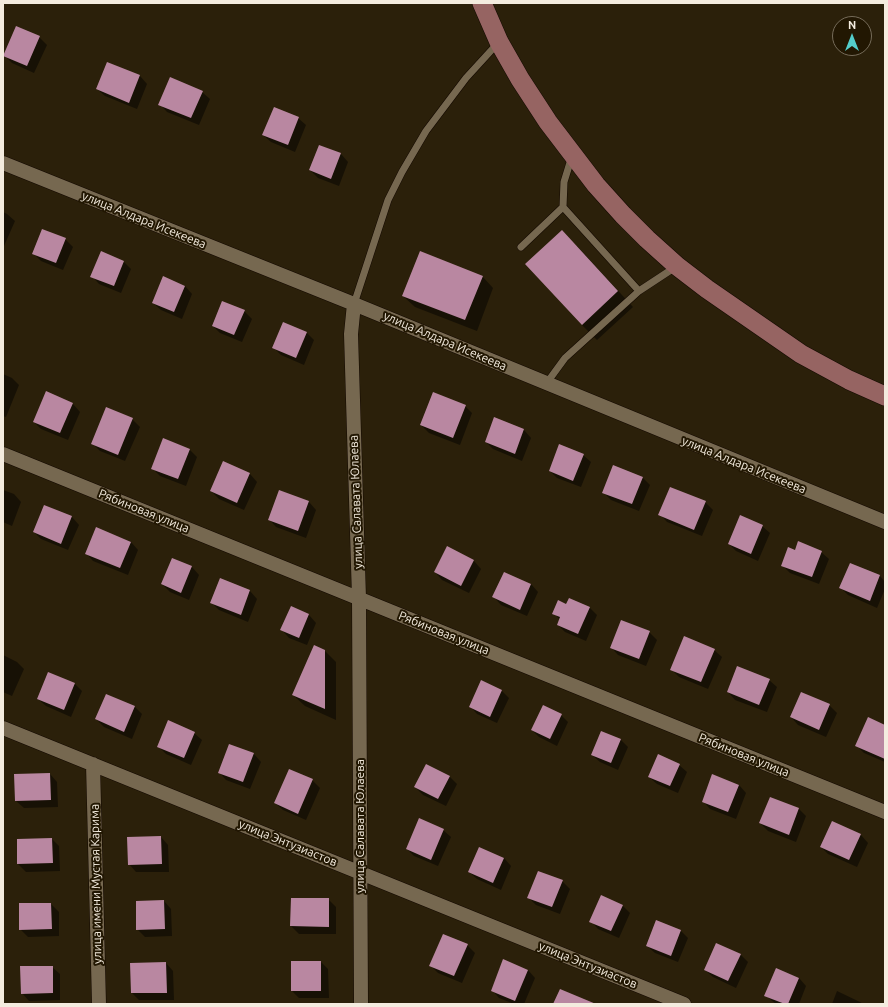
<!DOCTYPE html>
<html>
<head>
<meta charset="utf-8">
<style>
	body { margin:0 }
	#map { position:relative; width:888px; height:1007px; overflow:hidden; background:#2b200a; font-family:Ubuntu,sans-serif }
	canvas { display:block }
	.frame { position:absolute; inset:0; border:4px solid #f4ecdf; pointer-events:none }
	.north { position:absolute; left:832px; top:16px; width:40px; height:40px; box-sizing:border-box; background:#221702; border:1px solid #766c5a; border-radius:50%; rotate:0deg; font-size:11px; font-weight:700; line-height:16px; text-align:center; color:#f4ecdf }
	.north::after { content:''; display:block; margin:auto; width:14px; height:18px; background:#53cdca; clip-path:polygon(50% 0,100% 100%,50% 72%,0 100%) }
</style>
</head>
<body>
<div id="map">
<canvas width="888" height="1007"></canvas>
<div class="frame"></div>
<div class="north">N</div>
</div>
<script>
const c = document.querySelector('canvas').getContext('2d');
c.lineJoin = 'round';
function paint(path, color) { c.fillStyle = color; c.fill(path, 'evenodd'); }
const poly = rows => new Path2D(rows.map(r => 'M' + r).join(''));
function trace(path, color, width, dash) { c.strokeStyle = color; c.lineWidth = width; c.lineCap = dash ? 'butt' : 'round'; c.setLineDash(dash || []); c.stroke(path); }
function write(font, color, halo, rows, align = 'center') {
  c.font = font + ' Ubuntu,sans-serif'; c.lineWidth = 4; c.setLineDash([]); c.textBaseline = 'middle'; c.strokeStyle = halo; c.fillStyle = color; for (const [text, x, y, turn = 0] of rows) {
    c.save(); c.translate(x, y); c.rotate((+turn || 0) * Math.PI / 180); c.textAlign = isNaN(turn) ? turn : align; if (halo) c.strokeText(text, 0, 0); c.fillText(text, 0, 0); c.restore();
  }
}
paint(poly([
	[39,37,47,45,34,73,12,63,4,55],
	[108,63,140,76,147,84,137,109,105,96,97,89],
	[202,92,210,99,199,125,167,112,160,104],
	[298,118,306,125,295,152,271,142,263,135],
	[319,146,341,154,348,162,339,186,318,178,310,170],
	[3,212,7,214,15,221,4,246,3,246],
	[65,239,73,247,63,270,41,261,33,253],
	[577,246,633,307,597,340,582,325],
	[124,262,131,269,121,293,99,284,92,276],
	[482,276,493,288,477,331,415,307,403,296],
	[185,286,192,294,182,319,161,310,153,303],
	[244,311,252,319,242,342,220,333,213,326],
	[307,333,314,340,304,365,281,355,274,348],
	[3,374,12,378,19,385,6,417,3,416],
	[47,393,73,404,80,412,68,440,41,429,34,422],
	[465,406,472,413,460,445,429,433,421,425],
	[132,419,140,427,125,461,100,451,92,443],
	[495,419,524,430,531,438,522,461,493,449,486,442],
	[164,439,190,450,197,457,186,486,160,476,152,468],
	[583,455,591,462,581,487,557,478,550,471],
	[224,463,250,474,257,482,244,510,219,499,211,491],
	[642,477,650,485,639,511,611,500,603,492],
	[3,490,14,494,21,502,12,526,3,522],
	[280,491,309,502,316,510,306,538,276,527,269,519],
	[705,502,713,510,702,536,667,522,660,514],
	[45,506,72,517,79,525,68,550,41,539,34,532],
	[762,526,770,533,758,561,736,551,729,544],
	[96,528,131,542,138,550,128,575,93,561,86,553],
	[447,548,474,561,481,569,469,593,442,580,435,572],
	[795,551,821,552,829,559,819,584,790,573,782,565],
	[192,567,199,575,189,600,170,592,162,584],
	[880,576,885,582,885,589,877,608,848,595,841,588],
	[221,580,250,591,257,599,248,622,219,610,212,603],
	[531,584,538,592,527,616,501,605,494,597],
	[567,605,590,608,597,615,586,641,565,632,558,625,560,620,554,613],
	[291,607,309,615,316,623,307,645,289,638,282,630],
	[649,632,657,640,646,666,618,655,611,647],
	[324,650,336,662,336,720,305,706,293,695],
	[714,650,722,657,708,689,679,677,671,669],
	[3,655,17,662,24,669,12,696,3,692],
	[769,680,777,687,767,712,735,700,728,692],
	[75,684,82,691,71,717,46,706,38,699],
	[502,691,509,698,497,723,477,714,470,706],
	[107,695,135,707,142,714,132,739,104,727,96,719],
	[829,705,837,713,826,737,798,725,791,717],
	[561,715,568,722,557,746,539,737,532,730],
	[885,726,885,762,864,753,857,746],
	[194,733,202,740,191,765,166,754,158,746],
	[620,739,628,747,618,770,600,762,592,755],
	[230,745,254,754,261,762,250,789,226,780,219,772],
	[679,765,687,772,678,793,657,784,649,777],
	[50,774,57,782,58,807,24,808,16,801],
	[450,777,457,784,446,806,423,795,415,787],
	[312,780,320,788,306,820,283,810,275,803],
	[739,785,746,793,736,819,710,809,703,801],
	[799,809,806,816,796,842,768,831,760,823],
	[832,822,861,835,868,843,857,867,828,854,821,847],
	[443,830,451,837,438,866,414,856,407,849],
	[161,837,168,845,169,872,136,872,129,864],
	[52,839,59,846,60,871,26,872,18,864,18,840],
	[504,858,511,866,501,890,477,879,469,872],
	[562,881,570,889,560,914,536,905,529,898],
	[328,899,336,907,336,934,299,934,291,926],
	[164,901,171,909,172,936,145,937,137,929],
	[51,904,59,912,59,936,28,937,20,929],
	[623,906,630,913,619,938,598,929,591,921],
	[680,930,688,938,678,962,655,953,647,946],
	[467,945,475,953,462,983,438,973,430,965],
	[740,954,748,962,736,988,713,977,705,970],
	[321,962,328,969,329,998,299,998,292,991],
	[166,963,173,971,174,1000,139,1000,132,993],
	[52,967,60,974,60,1000,29,1001,22,993],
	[776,969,799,978,806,986,799,1004,776,1004,765,995],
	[528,970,535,978,524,1004,514,1004,499,998,492,990],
	[837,991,860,1002,863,1004,832,1004]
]), '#0007');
paint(poly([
	[16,26,40,36,27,66,3,56],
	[107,62,140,75,129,103,96,89],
	[170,77,203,91,191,118,158,105],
	[274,107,299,117,288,145,262,135],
	[319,145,341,153,331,179,309,170],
	[42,229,66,238,56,263,32,254],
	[562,230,618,291,582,325,525,264],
	[101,251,124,261,114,286,90,277],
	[420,251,483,276,465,320,402,296],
	[163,276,185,286,174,312,152,303],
	[222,301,245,310,234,335,212,326],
	[283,322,307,332,296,358,272,348],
	[46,391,73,403,60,433,33,422],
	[433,392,466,405,453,438,420,425],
	[106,407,133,418,118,455,91,444],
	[494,417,524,429,515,454,485,442],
	[163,438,190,449,178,479,151,469],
	[559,444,584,454,573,481,549,471],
	[223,461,250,473,237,503,210,491],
	[613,465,643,477,632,504,602,493],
	[670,487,706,501,694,530,658,515],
	[279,490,309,501,298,531,268,520],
	[44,505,72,516,61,544,33,532],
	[740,515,763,525,751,554,728,544],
	[96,527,131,542,120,568,85,554],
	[798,541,822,551,812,577,781,566,788,547,795,550],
	[447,546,474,560,461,586,434,572],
	[172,558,192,566,181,593,161,584],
	[850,563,880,575,870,601,839,588],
	[504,572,531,584,520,610,492,597],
	[220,578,250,590,241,615,210,603],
	[569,598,590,607,578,634,557,625,560,617,552,614,558,600,566,604],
	[291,606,309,614,299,638,280,630],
	[621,620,650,631,639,659,610,648],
	[684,636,715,649,701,682,670,670],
	[314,645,325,650,325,709,292,695],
	[737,666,770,679,759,705,727,692],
	[48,672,75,683,64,710,37,699],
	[481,680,502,690,490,717,469,707],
	[801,692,830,704,819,730,790,717],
	[106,694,135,706,124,732,95,719],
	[543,705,562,714,550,739,531,730],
	[868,717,885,725,885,759,855,746],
	[168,720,195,732,184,758,157,747],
	[601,731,621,739,611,763,591,755],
	[229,744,254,753,243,782,218,773],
	[658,754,680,764,670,786,648,777],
	[426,764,450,776,438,799,414,787],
	[289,769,313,779,298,814,274,803],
	[50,773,51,800,15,801,14,774],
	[712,774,739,785,728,812,702,802],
	[770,797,799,808,789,835,759,823],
	[419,818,444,829,431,860,406,849],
	[832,821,861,834,849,860,820,847],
	[161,836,162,864,128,865,127,837],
	[52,838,53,863,17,864,17,839],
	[479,847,504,858,493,883,468,872],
	[538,871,563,880,552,907,527,898],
	[601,895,623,905,611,931,589,922],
	[291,898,329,898,329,927,290,926],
	[164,900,165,929,136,930,136,901],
	[19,903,51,903,52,929,19,930],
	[656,920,681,930,671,956,646,946],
	[443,934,468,944,454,976,429,966],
	[716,943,741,954,728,981,704,970],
	[503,959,528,970,515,1001,491,991],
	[291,961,321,961,321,991,291,991],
	[166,962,167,993,131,993,130,963],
	[20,966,53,966,53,993,21,994],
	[776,968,799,978,788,1004,785,1004,764,996],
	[560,989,596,1004,553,1004]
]), '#b987a1');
const lane = poly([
	[572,156,564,182,563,207,639,291],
	[521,247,563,207],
	[354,304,388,200,402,172,426,131,466,78,498,43],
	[546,384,565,358,639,291,677,266]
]);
const street = poly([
	[3,163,354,304,885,522],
	[354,304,351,334,359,598,361,1004],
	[3,454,885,812],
	[3,728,684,1004],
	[93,764,99,1004]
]);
const secondary = poly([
	[482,3,499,42,520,79,548,122,596,185,623,215,647,239,677,266,707,289,801,354,849,380,885,396]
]);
trace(lane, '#140900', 8);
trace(street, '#140900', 15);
trace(secondary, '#140900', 20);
trace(lane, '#766850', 7);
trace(street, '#766850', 14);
trace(secondary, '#966462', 19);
write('12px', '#f4ecdf', '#221702', [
	["улица Алдара Исекеева",144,220,22],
	["улица Алдара Исекеева",445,341,23],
	["улица Алдара Исекеева",744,465,22],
	["улица Салавата Юлаева",356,502,-92],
	["Рябиновая улица",144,511,22],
	["Рябиновая улица",444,633,22],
	["Рябиновая улица",744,755,22],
	["улица Салавата Юлаева",360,826,-90],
	["улица Энтузиастов",288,843,22],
	["улица имени Мустая Карима",96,884,-91],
	["улица Энтузиастов",588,965,22]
]);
</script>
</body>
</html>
